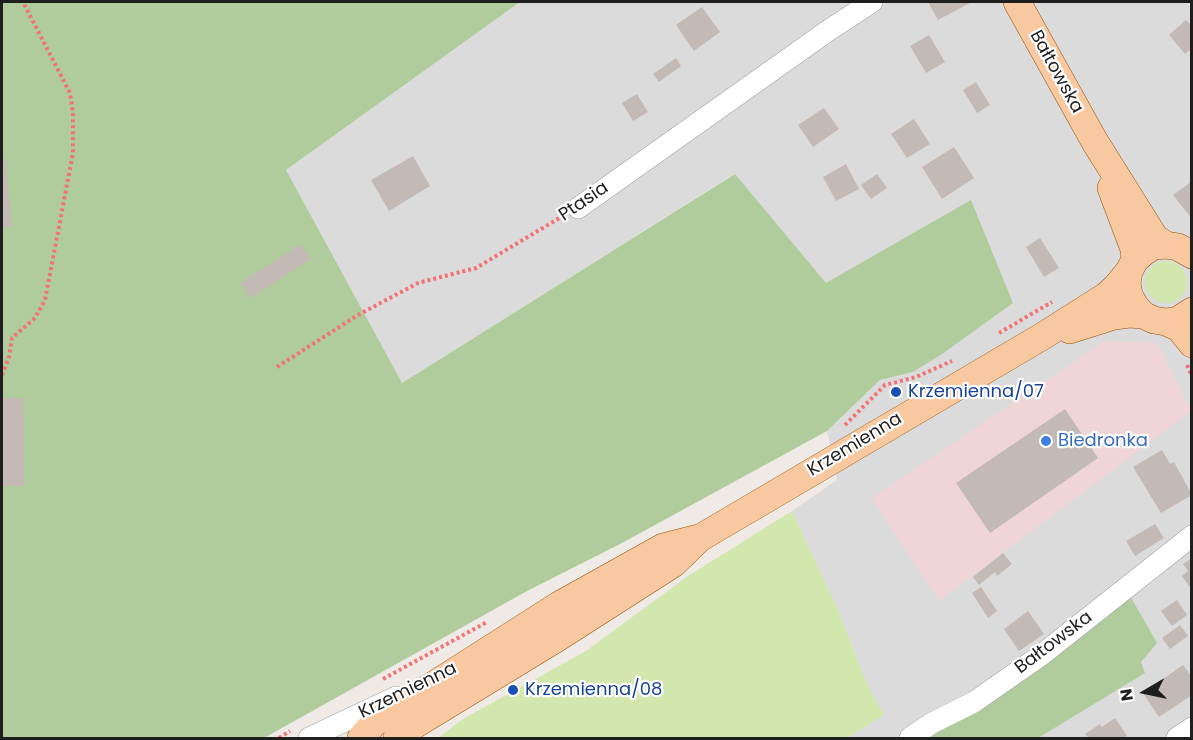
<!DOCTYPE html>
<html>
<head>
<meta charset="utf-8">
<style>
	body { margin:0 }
	#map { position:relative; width:1193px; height:740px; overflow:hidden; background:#efeae5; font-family:Poppins,sans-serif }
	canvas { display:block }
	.frame { position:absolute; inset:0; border:3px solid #1e1e1e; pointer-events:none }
	.north { position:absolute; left:1115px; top:662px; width:60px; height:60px; -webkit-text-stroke:4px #fff; paint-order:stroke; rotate:261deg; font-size:16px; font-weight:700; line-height:24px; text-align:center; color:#1e1e1e }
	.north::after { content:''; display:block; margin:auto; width:21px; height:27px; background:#1e1e1e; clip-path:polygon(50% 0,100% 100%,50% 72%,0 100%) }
</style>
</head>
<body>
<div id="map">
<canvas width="1193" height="740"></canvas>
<div class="frame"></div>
<div class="north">N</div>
</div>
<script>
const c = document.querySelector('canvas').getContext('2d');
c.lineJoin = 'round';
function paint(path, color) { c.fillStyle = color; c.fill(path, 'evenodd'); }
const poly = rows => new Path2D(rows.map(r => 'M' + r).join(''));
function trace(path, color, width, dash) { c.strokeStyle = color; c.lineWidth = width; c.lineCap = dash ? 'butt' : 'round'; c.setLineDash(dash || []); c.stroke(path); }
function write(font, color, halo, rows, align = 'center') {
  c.font = font + ' Poppins,sans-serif'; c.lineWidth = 4.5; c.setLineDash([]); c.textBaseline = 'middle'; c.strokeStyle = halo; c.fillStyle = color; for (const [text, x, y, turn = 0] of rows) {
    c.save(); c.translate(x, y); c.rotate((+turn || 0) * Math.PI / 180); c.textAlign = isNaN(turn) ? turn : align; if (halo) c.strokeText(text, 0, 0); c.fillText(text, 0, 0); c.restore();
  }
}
paint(poly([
	[520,2,1191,2,1191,738,847,738,884,715,867,684,837,608,792,511,837,480,827,431,880,380,913,372,826,284,734,174,402,383,338,277,286,170]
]), '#dcdbdc');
paint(poly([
	[1105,341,1157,343,1191,411,939,601,872,498]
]), '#efd5d7');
paint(poly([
	'1145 282a21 21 0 1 1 42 0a21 21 0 1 1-42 0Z',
	[792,511,837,608,867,684,884,715,847,738,438,738,463,719,586,651,688,576]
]), '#d1e7ad');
paint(poly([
	[2,2,520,2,286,170,402,383,735,174,826,283,971,200,1013,303,942,354,913,372,880,380,827,431,622,543,527,591,264,738,2,738],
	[1129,594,1157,643,1141,662,1145,673,1038,738,930,738]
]), '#b0cc9c');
paint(poly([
	[928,2,969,2,970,3,938,20],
	[702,7,720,32,694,51,676,25],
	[1186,20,1192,26,1192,48,1185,54,1169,35],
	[929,35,945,62,926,73,910,46],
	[676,58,681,66,659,82,653,74],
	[976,82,990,105,977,113,963,90],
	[637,94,648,112,633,121,622,103],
	[824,108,839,129,813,147,798,125],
	[914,119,930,144,907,158,891,134],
	[954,147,974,178,942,199,922,167],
	[413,156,430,186,389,211,371,180],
	[2,158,5,158,12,226,2,227],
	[846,164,859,189,836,201,823,177],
	[877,174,887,188,871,199,861,185],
	[1191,182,1192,183,1192,219,1173,195],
	[1040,238,1059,268,1044,277,1026,247],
	[301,244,311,259,251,298,240,283],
	[2,398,23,398,24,486,2,486],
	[1065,409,1098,458,990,533,956,483],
	[1162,450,1170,464,1174,462,1192,495,1161,513,1133,467],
	[1155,524,1164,538,1135,556,1126,541],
	[1003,553,1012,564,997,576,995,572,979,585,973,577],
	[1192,558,1192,590,1182,576,1188,571,1183,564],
	[981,587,997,611,988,618,972,593],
	[1177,600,1187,615,1172,626,1161,611],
	[1028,611,1044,634,1019,651,1004,629],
	[1180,625,1188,636,1170,649,1162,638],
	[1183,665,1192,677,1192,695,1159,717,1143,693],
	[1115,718,1127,736,1123,738,1089,738,1085,734,1100,724,1102,727]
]), '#c3b9b5');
const minor = poly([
	[578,208,829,30,872,2],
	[309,738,396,697],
	[910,738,932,723,974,702,1040,656,1192,536],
	[1177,738,1192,728]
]);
const major = poly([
	[1017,2,1095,142,1155,238,1166,245],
	[1111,188,1134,249,1135,260],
	[1192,255,1178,247,1166,245,1154,246,1144,252,1135,260,1129,271,1127,283,1129,295,1135,306,1143,315,1154,320,1166,322,1178,320,1192,311],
	[1166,322,1179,328,1192,344],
	[1070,330,1114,316,1129,314,1143,315],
	[361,738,374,723,559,605,663,547,698,538],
	[397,738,408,729,559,637,673,564,700,538,1043,336,1106,296,1116,287,1129,271]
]);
trace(minor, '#a2a2a2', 22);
trace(major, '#925307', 28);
trace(poly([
	[999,333,1052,302],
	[1187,365,1192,376],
	[277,367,358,315,418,283,476,268,561,217],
	[2,375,9,357,12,338,35,318,45,300,73,153,73,113,70,93,23,2],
	[845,425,885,385,916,377,952,361],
	[383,679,487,622],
	[279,738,290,731]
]), '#f47174', 4, [3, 3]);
trace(minor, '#fff', 21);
trace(major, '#f8c8a1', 27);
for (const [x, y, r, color] of [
	[896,392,6,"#1a4fb4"],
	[1046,441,6,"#3f7fe0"],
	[513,690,6,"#1a4fb4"]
]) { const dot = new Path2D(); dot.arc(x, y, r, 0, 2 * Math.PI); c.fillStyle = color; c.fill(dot); trace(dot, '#fff', 2); }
write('18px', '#1e1e1e', '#fff', [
	["Bałtowska",1056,72,61],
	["Ptasia",584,202,-34],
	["Krzemienna",855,445,-31],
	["Bałtowska",1054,643,-37],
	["Krzemienna",408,691,-26]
]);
write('18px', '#164399', '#fff', [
	["Krzemienna/07",908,392],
	["Krzemienna/08",525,690]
], 'left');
write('18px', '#366cbe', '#fff', [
	["Biedronka",1058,441]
], 'left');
</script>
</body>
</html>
